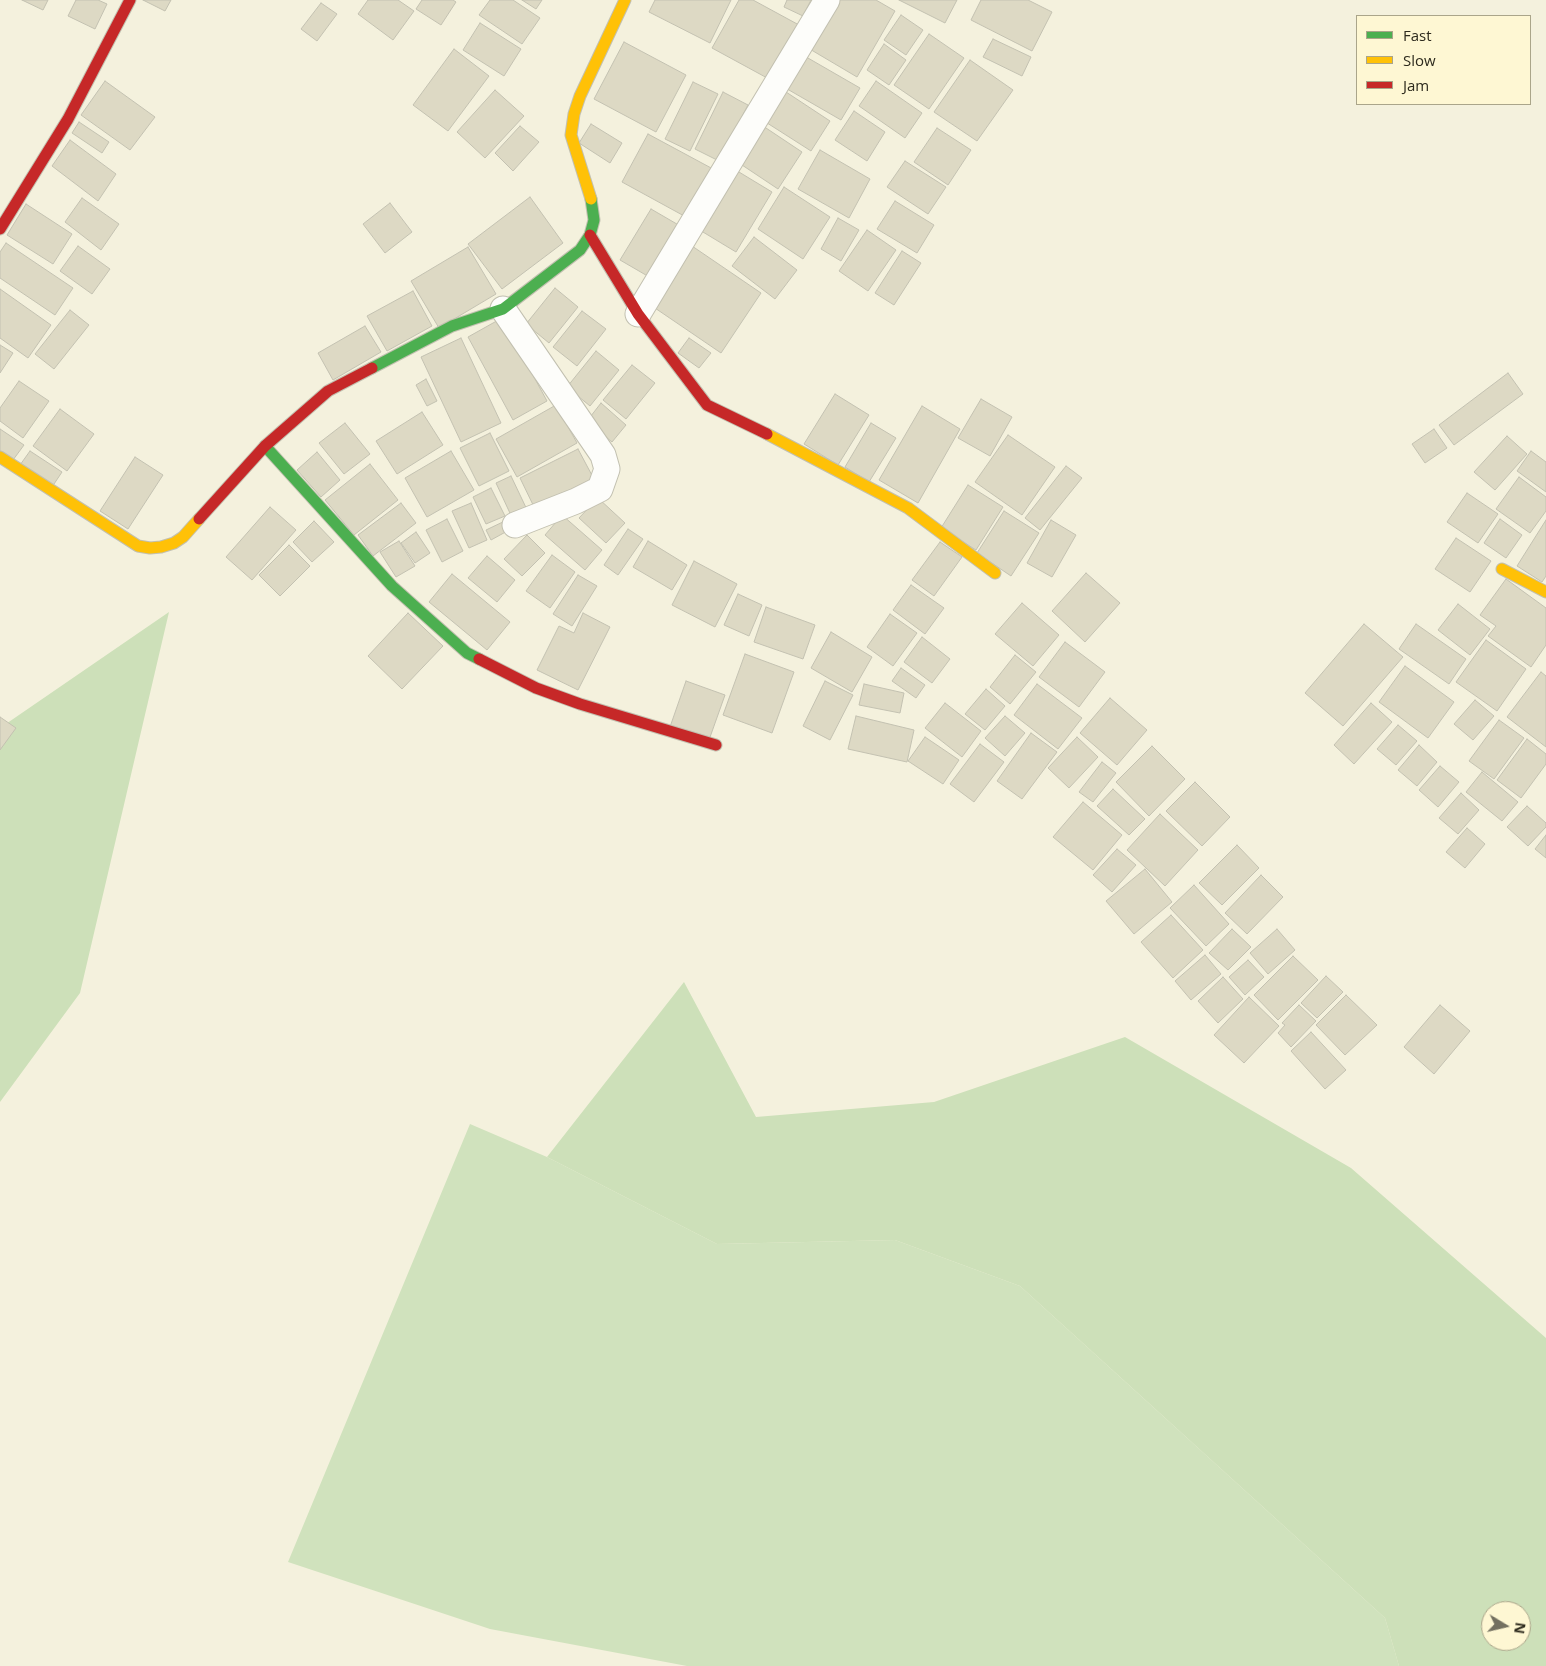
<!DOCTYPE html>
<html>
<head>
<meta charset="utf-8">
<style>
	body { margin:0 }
	#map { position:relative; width:1546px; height:1666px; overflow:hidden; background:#f4f1dd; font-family:"Open Sans",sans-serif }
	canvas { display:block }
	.legend { position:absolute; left:1356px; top:15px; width:175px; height:90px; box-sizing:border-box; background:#fef7d3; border:1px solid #aaa58a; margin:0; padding:6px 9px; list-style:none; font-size:15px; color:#2d2a1d }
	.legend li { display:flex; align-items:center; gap:10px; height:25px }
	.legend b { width:25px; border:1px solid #aaa58a }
	.north { position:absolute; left:1481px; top:1601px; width:50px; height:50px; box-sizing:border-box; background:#fef7d3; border:1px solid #aaa58a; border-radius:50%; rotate:99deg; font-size:14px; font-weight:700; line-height:20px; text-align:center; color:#2d2a1d }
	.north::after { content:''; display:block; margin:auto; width:18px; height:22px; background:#737060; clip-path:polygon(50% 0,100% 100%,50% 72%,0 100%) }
</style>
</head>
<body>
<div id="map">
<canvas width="1546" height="1666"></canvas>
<ul class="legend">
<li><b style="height:6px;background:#4caf50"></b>Fast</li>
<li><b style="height:6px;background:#ffc107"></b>Slow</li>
<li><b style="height:6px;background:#c62828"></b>Jam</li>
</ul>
<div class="north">N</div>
</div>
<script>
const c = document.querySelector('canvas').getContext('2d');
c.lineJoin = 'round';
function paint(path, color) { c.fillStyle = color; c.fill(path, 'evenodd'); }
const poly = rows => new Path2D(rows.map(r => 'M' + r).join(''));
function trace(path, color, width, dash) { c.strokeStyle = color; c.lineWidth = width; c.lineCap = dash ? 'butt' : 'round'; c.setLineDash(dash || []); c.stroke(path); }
paint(poly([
	[470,1124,547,1157,717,1244,895,1240,1020,1286,1385,1618,1399,1666,687,1666,490,1629,288,1562]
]), '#d0e2bd');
paint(poly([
	[169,612,80,993,0,1102,0,728],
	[684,982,756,1117,934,1102,1125,1037,1351,1168,1546,1338,1546,1666,1399,1666,1385,1618,1020,1286,895,1240,717,1244,547,1157],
	[1491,1611,1521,1611,1521,1641,1491,1641]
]), '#cde0b9');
const building = poly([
	[22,0,48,0,43,10,22,0],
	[76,0,98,0,107,4,95,29,68,16,76,0],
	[143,0,171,0,165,11,143,0],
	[368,0,398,0,414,11,393,40,358,14,368,0],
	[422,0,453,0,456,2,441,25,416,9,422,0],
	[490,0,513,0,540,18,522,44,479,15,490,0],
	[522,0,542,0,536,9,522,0],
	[655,0,731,0,710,43,649,12,655,0],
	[739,0,753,0,799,25,769,79,712,48,739,0],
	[787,0,811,0,803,16,784,7,787,0],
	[836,0,876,0,895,11,857,77,808,48,836,0],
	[899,0,957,0,945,23,899,0],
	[981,0,1028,0,1052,12,1032,51,971,20,981,0],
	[321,3,337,14,317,41,301,29,321,3],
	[901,15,923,30,906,55,884,40,901,15],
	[480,23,521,49,504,76,463,50,480,23],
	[929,34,964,58,929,109,894,85,929,34],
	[993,39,1031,57,1022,76,983,57,993,39],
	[624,42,686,75,656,132,594,99,624,42],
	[884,44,906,60,889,85,867,70,884,44],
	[454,49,489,76,448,131,413,105,454,49],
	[801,54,860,88,841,120,782,86,801,54],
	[970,60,1013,90,977,141,934,112,970,60],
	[105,81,155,117,130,150,81,115,105,81],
	[876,81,922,113,905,138,859,106,876,81],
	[693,82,718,94,690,151,665,139,693,82],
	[495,90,524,116,485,158,457,132,495,90],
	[783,90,830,121,811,151,764,121,783,90],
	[723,92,748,105,719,161,695,149,723,92],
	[854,111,885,132,867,161,835,140,854,111],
	[79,122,109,142,102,153,72,133,79,122],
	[591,124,622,143,610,163,579,143,591,124],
	[520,126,539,142,513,171,495,153,520,126],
	[763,126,802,152,778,189,739,163,763,126],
	[937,128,971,150,948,185,914,162,937,128],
	[648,134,713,169,686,217,622,182,648,134],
	[70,140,116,174,98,201,52,166,70,140],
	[820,150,870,179,849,218,798,189,820,150],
	[905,161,946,187,928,214,887,187,905,161],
	[734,169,772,192,736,252,698,229,734,169],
	[784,187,830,217,803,259,758,229,784,187],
	[530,197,563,243,502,289,468,244,530,197],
	[82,198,119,224,101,250,65,222,82,198],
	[895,201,934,225,917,253,877,229,895,201],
	[390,203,412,232,385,253,363,224,390,203],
	[26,204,72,234,53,264,7,235,26,204],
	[651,209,682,227,651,278,620,260,651,209],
	[838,218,859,230,841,261,821,249,838,218],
	[867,230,896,250,868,291,839,271,867,230],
	[754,237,797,270,775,299,732,266,754,237],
	[6,243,73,288,55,315,0,278,0,252,6,243],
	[78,246,110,269,92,294,60,271,78,246],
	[692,246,761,293,721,353,652,306,692,246],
	[468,247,496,294,439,328,411,281,468,247],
	[902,251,921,263,894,305,875,293,902,251],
	[555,288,578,307,549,343,526,324,555,288],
	[0,289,51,325,28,358,0,338,0,289],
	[413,291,432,326,387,351,367,316,413,291],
	[70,310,89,325,54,369,35,354,70,310],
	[582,311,606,329,577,366,553,347,582,311],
	[502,318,547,401,513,420,468,337,502,318],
	[365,326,381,352,333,380,318,353,365,326],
	[461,338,501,423,461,442,421,357,461,338],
	[689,338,711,353,699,368,678,353,689,338],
	[0,345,13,353,0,373,0,345],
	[596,351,619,370,590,406,567,387,596,351],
	[632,365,655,383,626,419,603,400,632,365],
	[1508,373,1523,394,1454,445,1439,425,1508,373],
	[426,379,437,401,427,406,416,385,426,379],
	[19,381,49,401,23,438,0,421,0,408,19,381],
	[835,394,869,415,838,465,804,444,835,394],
	[981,399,1012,417,990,456,958,438,981,399],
	[601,403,626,425,612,442,587,421,601,403],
	[556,405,577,443,517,477,496,439,556,405],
	[922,406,960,429,918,503,879,480,922,406],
	[60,409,94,434,67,471,33,446,60,409],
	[422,412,443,445,397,474,376,441,422,412],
	[345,423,370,454,344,474,319,443,345,423],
	[871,423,896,438,869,482,845,467,871,423],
	[0,429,24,445,13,460,0,451,0,429],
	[1434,429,1447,448,1425,463,1412,444,1434,429],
	[490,433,509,471,479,486,460,448,490,433],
	[1008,435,1055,467,1022,515,975,482,1008,435],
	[1507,436,1527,454,1495,490,1474,472,1507,436],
	[578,449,595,481,536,511,520,478,578,449],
	[30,451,62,472,52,487,20,465,30,451],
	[451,451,474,490,427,517,405,478,451,451],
	[1531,451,1546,462,1546,492,1517,471,1531,451],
	[317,452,340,480,321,497,297,470,317,452],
	[135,457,163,475,128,529,100,511,135,457],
	[370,464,398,500,354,535,325,500,370,464],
	[1066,466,1082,478,1040,530,1025,518,1066,466],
	[511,476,530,516,515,524,496,483,511,476],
	[1519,477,1546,497,1546,511,1530,533,1496,509,1519,477],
	[968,485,1003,507,976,550,941,528,968,485],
	[491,488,505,516,486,524,473,497,491,488],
	[1467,493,1498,514,1478,543,1447,522,1467,493],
	[598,498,625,523,606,543,579,518,598,498],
	[401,503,416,523,373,556,358,535,401,503],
	[471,503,487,540,469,548,452,511,471,503],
	[270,507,296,530,252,580,226,557,270,507],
	[1004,511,1039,533,1011,576,977,553,1004,511],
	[562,515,602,550,585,570,545,535,562,515],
	[447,519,463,551,442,562,426,530,447,519],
	[1500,519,1522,535,1506,558,1484,543,1500,519],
	[507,520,511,529,491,540,486,530,507,520],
	[1051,520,1076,535,1052,577,1027,563,1051,520],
	[1546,520,1546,576,1542,582,1517,566,1546,520],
	[314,521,334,542,312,562,293,542,314,521],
	[628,529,643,539,618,575,604,565,628,529],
	[416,532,430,553,415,563,401,543,416,532],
	[527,535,545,553,522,576,504,559,527,535],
	[1456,538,1491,561,1470,592,1435,569,1456,538],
	[399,541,415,566,396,577,380,552,399,541],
	[648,541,687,565,672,590,633,567,648,541],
	[940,542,962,557,934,596,912,580,940,542],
	[289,545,310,566,280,596,259,575,289,545],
	[552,555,575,572,550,608,526,591,552,555],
	[487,556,515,580,497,602,468,578,487,556],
	[694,561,737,584,715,627,672,605,694,561],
	[1086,573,1120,603,1085,642,1052,611,1086,573],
	[452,574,510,622,487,650,429,602,452,574],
	[578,575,597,586,572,626,553,614,578,575],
	[1506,579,1546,608,1546,645,1531,667,1488,636,1496,626,1480,615,1506,579],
	[911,585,944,608,925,634,893,610,911,585],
	[738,594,762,605,749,636,724,625,738,594],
	[1022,603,1059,635,1033,666,995,634,1022,603],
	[1458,604,1490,629,1470,655,1438,630,1458,604],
	[766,607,815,625,803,659,754,642,766,607],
	[408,613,443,646,402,689,368,656,408,613],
	[583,613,610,627,578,690,537,670,559,626,574,633,583,613],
	[890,614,917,633,893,666,867,647,890,614],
	[1364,624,1403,657,1343,726,1305,693,1364,624],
	[1416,624,1466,659,1449,684,1399,649,1416,624],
	[831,632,872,657,852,692,811,668,831,632],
	[922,637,950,659,932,683,904,662,922,637],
	[1486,640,1526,669,1497,711,1456,682,1486,640],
	[1065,642,1105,672,1079,707,1039,677,1065,642],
	[745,654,794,672,772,733,723,715,745,654],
	[1015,655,1036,672,1010,704,990,687,1015,655],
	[1405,666,1454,702,1428,738,1379,702,1405,666],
	[901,668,925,685,916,698,892,681,901,668],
	[1541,672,1546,676,1546,747,1507,717,1541,672],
	[686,681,725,695,709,740,670,727,686,681],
	[825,681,853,695,830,740,803,726,825,681],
	[864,684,904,693,900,713,859,705,864,684],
	[1037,684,1082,718,1058,749,1014,715,1037,684],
	[986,689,1005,706,985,730,965,714,986,689],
	[1110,698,1147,730,1117,765,1080,733,1110,698],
	[1475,700,1494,716,1473,740,1454,724,1475,700],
	[945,703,981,731,962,757,925,728,945,703],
	[1371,703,1392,722,1354,764,1334,745,1371,703],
	[856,716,914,730,907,762,848,749,856,716],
	[1005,716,1025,733,1005,756,985,738,1005,716],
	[0,717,16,728,0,750,0,717],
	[1499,720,1524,738,1494,779,1469,761,1499,720],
	[1398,725,1417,741,1396,765,1377,749,1398,725],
	[1031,733,1057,752,1022,799,997,781,1031,733],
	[925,737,959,760,943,784,908,761,925,737],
	[1077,737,1098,757,1069,788,1048,768,1077,737],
	[1527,739,1546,754,1546,764,1521,798,1497,780,1527,739],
	[980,744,1004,762,974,802,950,784,980,744],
	[1419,745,1437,762,1417,786,1398,770,1419,745],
	[1152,746,1185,779,1149,816,1116,782,1152,746],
	[1102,762,1116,773,1093,802,1079,792,1102,762],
	[1440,766,1459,782,1438,807,1419,790,1440,766],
	[1482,772,1518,802,1502,821,1466,792,1482,772],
	[1195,782,1230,817,1202,846,1166,811,1195,782],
	[1113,789,1145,819,1129,835,1097,806,1113,789],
	[1461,793,1479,810,1458,834,1439,818,1461,793],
	[1083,802,1122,835,1093,870,1053,837,1083,802],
	[1527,806,1546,823,1546,827,1528,846,1507,827,1527,806],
	[1160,814,1198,850,1165,886,1127,850,1160,814],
	[1467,828,1485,844,1465,868,1446,852,1467,828],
	[1546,835,1546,858,1535,849,1546,835],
	[1237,845,1259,868,1222,905,1199,883,1237,845],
	[1117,849,1136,865,1112,892,1093,875,1117,849],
	[1145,869,1172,902,1134,934,1106,901,1145,869],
	[1261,875,1283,897,1247,934,1225,913,1261,875],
	[1194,885,1229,924,1206,946,1170,908,1194,885],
	[1171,915,1203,950,1173,978,1141,942,1171,915],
	[1232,929,1251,947,1228,970,1209,953,1232,929],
	[1277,929,1295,950,1268,974,1250,953,1277,929],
	[1205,955,1221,974,1191,1000,1175,981,1205,955],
	[1293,956,1318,980,1278,1020,1254,995,1293,956],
	[1248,960,1264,977,1245,995,1229,977,1248,960],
	[1326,976,1343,992,1317,1018,1301,1003,1326,976],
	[1223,977,1243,999,1218,1023,1198,1001,1223,977],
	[1346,995,1377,1025,1345,1055,1316,1025,1346,995],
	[1249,997,1279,1026,1244,1063,1214,1035,1249,997],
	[1299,1005,1316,1021,1291,1047,1278,1033,1285,1025,1282,1023,1299,1005],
	[1440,1005,1470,1031,1434,1074,1404,1047,1440,1005],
	[1311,1032,1346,1070,1325,1089,1291,1051,1311,1032]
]);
paint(building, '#ddd9c4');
trace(building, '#c3c1b1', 1);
const street = poly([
	[503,309,603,455,607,469,600,489,576,501,515,525],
	[638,314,827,0]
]);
const fast = poly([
	[372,368,452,326,503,309,580,250,590,235,594,220,591,199],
	[265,446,392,586,467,653,479,659]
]);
const slow = poly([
	[591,199,571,135,574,114,580,96,625,0],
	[767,434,908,508,995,573],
	[0,457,138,546,150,548,161,547,174,543,183,537,199,519],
	[1502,569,1546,592]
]);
const jam = poly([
	[0,229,68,119,130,0],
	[590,235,638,314,707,405,767,434],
	[199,519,265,446,328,391,372,368],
	[479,659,536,688,580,704,716,745]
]);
trace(street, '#c2c0b0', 27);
trace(fast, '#c2c0b0', 13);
trace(slow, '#c2c0b0', 13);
trace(jam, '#c2c0b0', 13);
trace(street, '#fdfdfa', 25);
trace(fast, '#4caf50', 11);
trace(slow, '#ffc107', 11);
trace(jam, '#c62828', 11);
</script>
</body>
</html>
